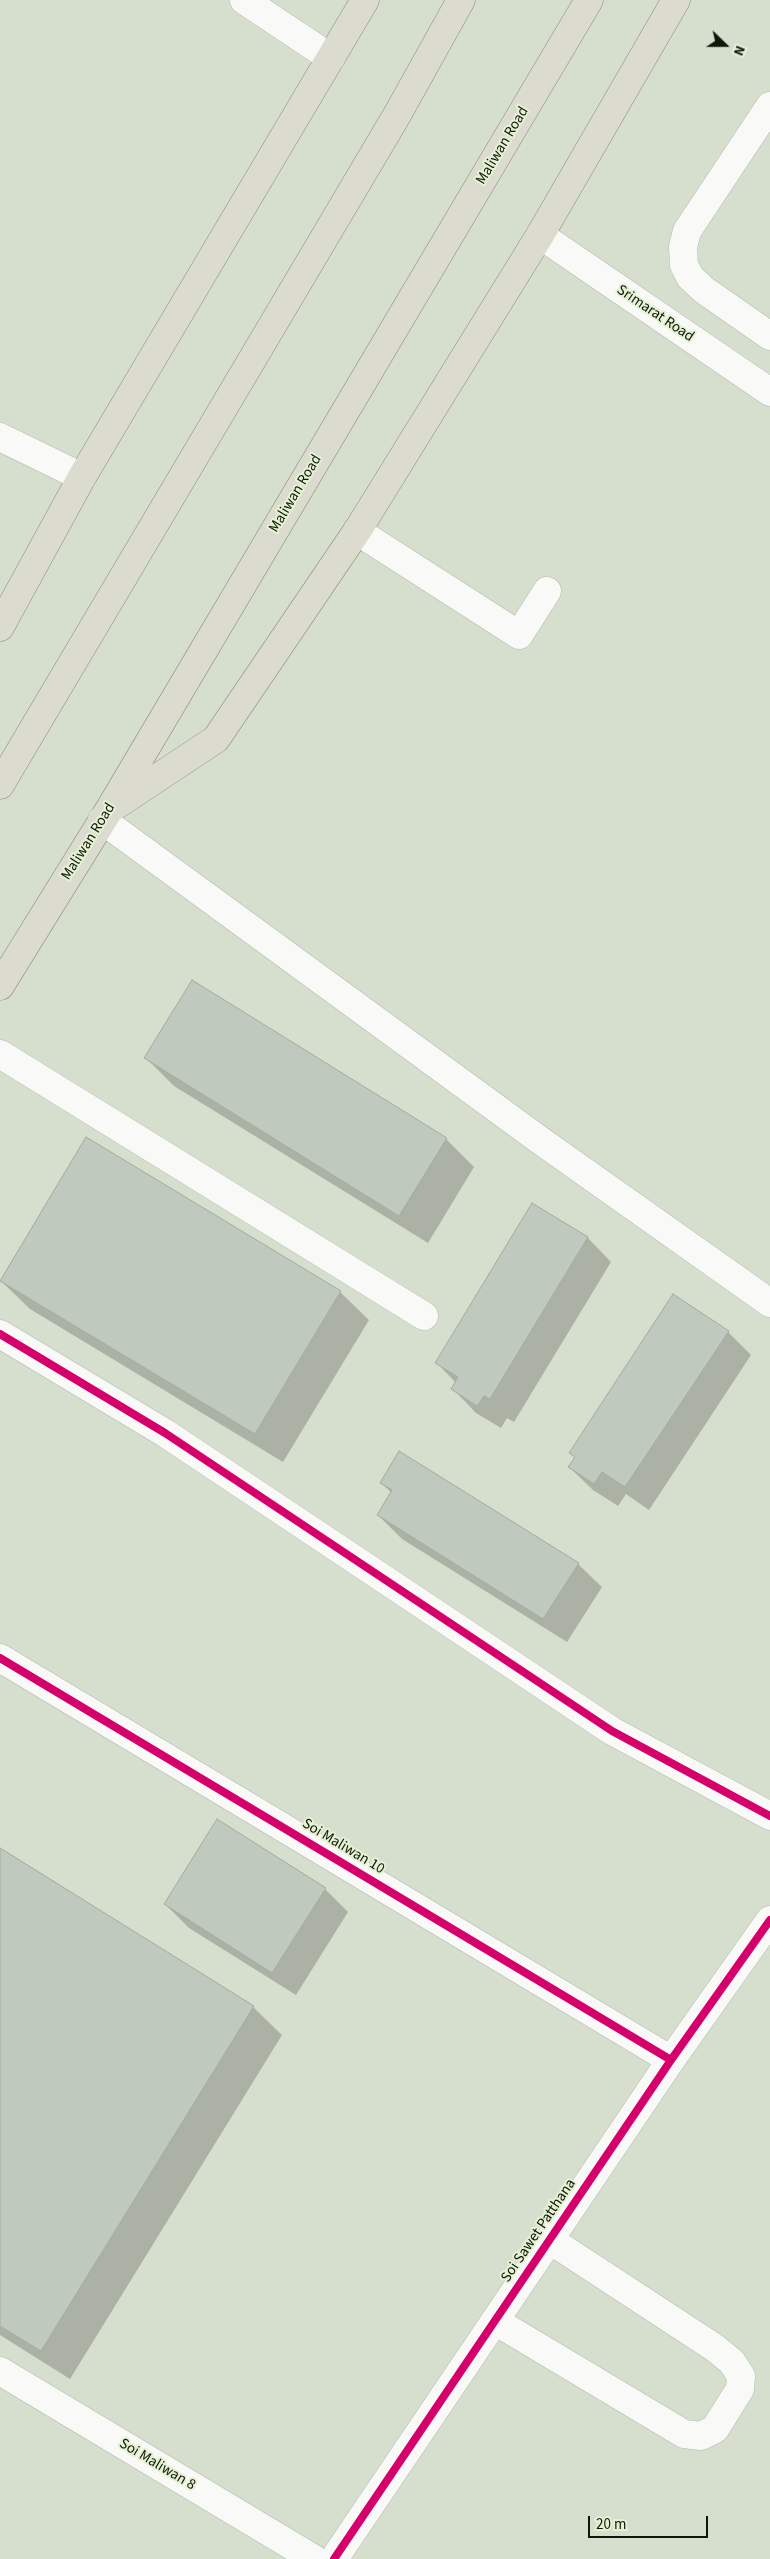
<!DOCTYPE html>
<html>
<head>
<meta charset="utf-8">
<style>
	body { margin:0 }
	#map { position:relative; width:770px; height:2559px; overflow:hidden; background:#d6decd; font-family:"Source Sans 3",sans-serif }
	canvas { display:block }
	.north { position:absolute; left:700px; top:20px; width:50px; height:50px; -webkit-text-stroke:4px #e4f2d3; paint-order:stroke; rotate:112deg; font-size:14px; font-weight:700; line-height:20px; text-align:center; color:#11160b }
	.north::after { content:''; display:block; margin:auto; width:18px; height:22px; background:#11160b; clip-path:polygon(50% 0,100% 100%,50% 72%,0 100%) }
	.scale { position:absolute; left:588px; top:2516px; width:120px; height:22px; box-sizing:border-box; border:2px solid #11160b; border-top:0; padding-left:6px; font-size:15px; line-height:18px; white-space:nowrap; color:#11160b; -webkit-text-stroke:4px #e4f2d3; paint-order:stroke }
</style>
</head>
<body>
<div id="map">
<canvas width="770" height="2559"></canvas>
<div class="north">N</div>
<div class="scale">20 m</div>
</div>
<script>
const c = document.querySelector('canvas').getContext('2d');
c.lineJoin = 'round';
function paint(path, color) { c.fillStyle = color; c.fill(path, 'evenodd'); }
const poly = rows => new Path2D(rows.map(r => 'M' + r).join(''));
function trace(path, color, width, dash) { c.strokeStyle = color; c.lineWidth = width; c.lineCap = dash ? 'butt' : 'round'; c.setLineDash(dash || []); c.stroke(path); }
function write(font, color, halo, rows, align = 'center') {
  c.font = font + ' "Source Sans 3",sans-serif'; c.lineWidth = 4; c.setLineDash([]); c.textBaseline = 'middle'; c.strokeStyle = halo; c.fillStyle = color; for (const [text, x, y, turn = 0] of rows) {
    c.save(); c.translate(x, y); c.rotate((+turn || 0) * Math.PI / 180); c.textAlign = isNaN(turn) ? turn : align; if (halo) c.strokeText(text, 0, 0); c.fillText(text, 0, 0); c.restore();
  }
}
paint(poly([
	[146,1058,446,1139,474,1167,428,1243,174,1086],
	[87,1139,340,1292,369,1320,283,1462,30,1309,1,1281],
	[533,1204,588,1238,611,1262,514,1422,507,1418,501,1428,476,1413,453,1389,456,1383,436,1362],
	[728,1332,751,1355,649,1510,626,1494,618,1506,593,1490,569,1467,576,1458,570,1453],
	[381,1483,578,1564,602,1587,567,1642,402,1539,378,1515,392,1493],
	[0,1849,253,2007,282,2035,70,2379,0,2335],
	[325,1889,348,1912,296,1995,189,1928,165,1904]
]), '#0003');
const building = poly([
	[192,980,447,1138,399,1216,144,1058,192,980],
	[86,1137,341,1291,255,1434,0,1281,86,1137],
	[532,1203,588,1237,490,1399,484,1396,477,1406,451,1389,458,1377,435,1363,532,1203],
	[673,1294,729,1331,625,1487,602,1472,594,1484,568,1467,575,1457,569,1453,673,1294],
	[399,1451,579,1563,543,1619,377,1515,392,1490,380,1483,399,1451],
	[217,1819,326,1888,272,1973,164,1904,217,1819],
	[0,1848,254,2006,41,2351,0,2326,0,1848]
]);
paint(building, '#c0c9be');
trace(building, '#a2aba0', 1);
const minor = poly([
	[244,0,331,58],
	[770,106,687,231,683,247,684,265,690,277,704,290,770,336],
	[540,235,770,392],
	[0,437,82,477],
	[357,531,519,635,547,591],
	[102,820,541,1141,770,1303],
	[0,1054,424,1316],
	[0,1334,165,1433,612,1731,770,1816],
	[0,1658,671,2060],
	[495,2321,684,2434,701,2436,715,2429,740,2389,741,2376,732,2362,715,2348,550,2240],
	[0,2371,314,2559],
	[334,2559,671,2060,770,1920]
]);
const major = poly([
	[0,627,82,477,365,0],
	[0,785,397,115,461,0],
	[115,806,216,739,359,528,540,235,676,0],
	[0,986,109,810,589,0]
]);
trace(minor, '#b4bbad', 29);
trace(major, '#8b8c72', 29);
trace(minor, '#f9faf8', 28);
trace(major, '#dcdbcf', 28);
trace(poly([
	[0,1334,165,1433,612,1731,770,1816],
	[0,1658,671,2060],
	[334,2559,671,2060,770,1920]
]), '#d6006c', 8);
write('15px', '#11160b', '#e4f2d3', [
	["Maliwan Road",503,146,-59],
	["Srimarat Road",655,314,34],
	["Maliwan Road",296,494,-59],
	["Maliwan Road",89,842,-58],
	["Soi Maliwan 10",343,1847,31],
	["Soi Sawet Patthana",539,2231,-56],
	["Soi Maliwan 8",157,2465,31]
]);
</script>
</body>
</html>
